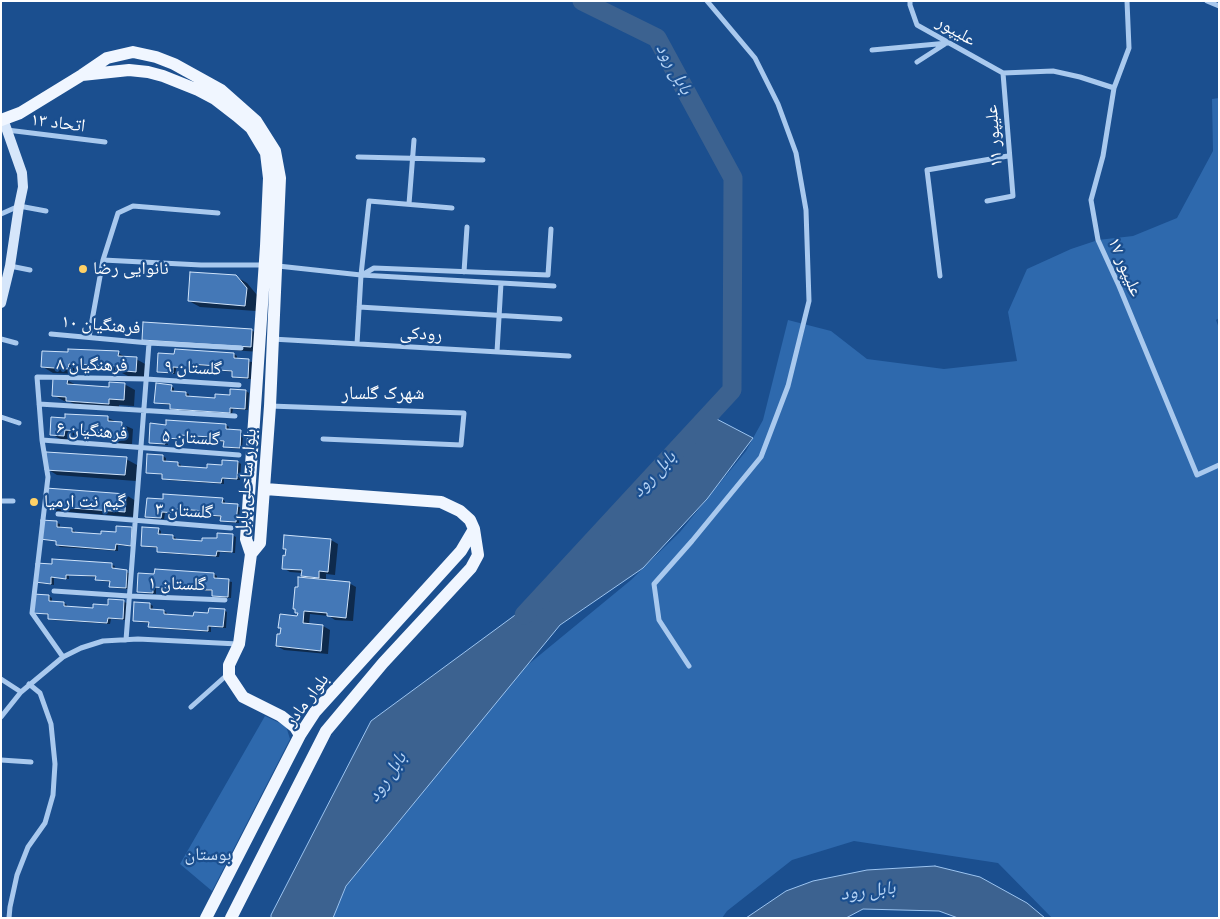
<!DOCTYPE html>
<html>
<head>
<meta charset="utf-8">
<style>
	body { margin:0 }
	#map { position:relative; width:1220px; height:919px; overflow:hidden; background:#1b4f8f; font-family:"IBM Plex Sans",sans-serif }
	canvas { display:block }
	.frame { position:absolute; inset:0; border:2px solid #fff; pointer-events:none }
</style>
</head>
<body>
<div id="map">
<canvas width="1220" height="919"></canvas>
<div class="frame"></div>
</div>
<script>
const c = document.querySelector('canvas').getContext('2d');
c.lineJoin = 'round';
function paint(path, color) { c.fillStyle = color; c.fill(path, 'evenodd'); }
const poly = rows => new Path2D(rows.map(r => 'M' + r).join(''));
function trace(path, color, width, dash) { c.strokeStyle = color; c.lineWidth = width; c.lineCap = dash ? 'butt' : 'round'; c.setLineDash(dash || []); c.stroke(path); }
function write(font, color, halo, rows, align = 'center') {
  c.font = font + ' "IBM Plex Sans","Noto Naskh Arabic",sans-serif'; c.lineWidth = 4.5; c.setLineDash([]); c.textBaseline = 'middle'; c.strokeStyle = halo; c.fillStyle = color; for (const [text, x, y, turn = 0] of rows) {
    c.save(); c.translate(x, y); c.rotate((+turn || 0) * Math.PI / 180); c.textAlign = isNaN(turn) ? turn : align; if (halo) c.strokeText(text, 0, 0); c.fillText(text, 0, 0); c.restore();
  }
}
paint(poly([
	[1219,98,1219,318,1216,320,1219,328,1219,918,1052,918,998,863,854,841,792,860,727,911,722,918,332,918,372,830,496,691,631,580,680,532,746,451,763,420,788,320,831,331,867,359,944,369,1017,361,1008,312,1027,269,1071,249,1098,240,1133,236,1177,218,1213,151,1212,99],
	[265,716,286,726,290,739,212,891,180,864]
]), '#2e69ad');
const water = poly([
	[709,415,753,438,707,499,643,568,560,625,346,886,333,918,271,918,271,915,371,721,541,596,709,415],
	[935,866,980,877,1027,903,1045,918,958,918,939,911,863,909,846,918,746,918,786,891,813,881,867,870,935,866]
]);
paint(water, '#3c6290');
trace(water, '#9cc4f0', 1);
paint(poly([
	[235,276,247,283,257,295,256,311,200,307,189,301],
	[251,330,262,336,261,352,154,345,143,339],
	[118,353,128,358,136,359,147,365,146,377,128,376,120,372,79,370,79,374,53,373,43,367],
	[159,354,234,354,237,356,237,360,252,362,251,379,236,378,233,376,233,372,222,371,219,369,219,367,191,365,191,369,176,368,176,374,161,373,158,372],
	[67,380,78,386,110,388,124,384,135,390,134,406,119,405,119,409,78,406,70,402,64,401,53,395],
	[171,386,174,388,174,392,186,393,189,394,189,397,216,399,231,396,231,390,246,391,249,393,248,410,233,409,232,414,174,410,171,408,172,405,159,404,156,402],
	[108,418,133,429,132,444,118,444,107,438,75,436,75,441,62,440,51,434,66,419],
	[226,425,229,427,228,430,243,433,242,449,228,448,225,446,225,442,214,441,211,440,211,438,183,436,183,440,168,439,168,445,153,444,150,442,167,426],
	[163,456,166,458,166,462,178,463,181,465,181,467,208,469,238,462,241,464,240,480,224,479,224,484,166,480,163,478,163,475,147,472],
	[126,459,137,465,136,481,57,475,47,469],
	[126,495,136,501,135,517,56,511,46,505],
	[148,499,222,499,225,501,225,505,240,507,239,523,225,522,221,521,222,517,210,516,207,514,208,512,180,510,180,514,165,513,164,519,150,518,147,516],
	[43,522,57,523,60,524,60,529,72,530,75,531,75,534,102,536,132,528,135,530,134,547,118,545,118,551,60,547,57,545,57,541,41,539],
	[158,529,161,531,161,536,173,536,176,538,176,541,203,543,232,535,231,553,220,552,219,557,161,553,158,552,158,548,146,547,142,546],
	[234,536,236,537,235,553,233,553],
	[331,540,338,544,335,575,326,574,326,581,349,583,356,587,353,621,335,620,329,616,310,614,309,625,323,626,330,630,328,654,284,650,277,646,281,636,282,629,279,627,299,617,299,614,296,612,299,588,303,573,290,572,283,568],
	[37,565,112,565,115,566,114,570,129,573,128,589,114,588,111,586,111,582,100,581,97,579,97,577,69,575,69,579,54,578,54,585,39,583,36,582],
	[214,574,217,576,217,579,232,582,231,598,216,597,213,595,213,591,202,591,199,589,199,587,171,585,171,589,156,588,156,594,141,593,138,591,155,575],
	[49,596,52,598,52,602,64,603,67,605,67,607,94,609,124,602,127,603,126,620,111,619,110,624,52,620,49,618,49,615,33,612],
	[150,604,153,606,152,610,164,611,167,613,167,616,195,617,224,610,227,612,226,628,211,627,211,632,153,628,150,627,150,623,137,622,134,620]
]), '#0007');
trace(poly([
	[524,615,732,390,733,178,657,38,582,1]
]), '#3c6290', 19);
const building = poly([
	[190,272,236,275,247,288,245,306,188,301,190,272],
	[143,322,252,329,251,347,142,340,143,322],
	[68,349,119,351,118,356,137,357,136,372,116,370,116,366,69,364,68,369,41,367,42,351,68,352,68,349],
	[175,349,234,353,234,358,249,359,248,378,232,377,232,371,218,370,218,366,189,364,188,368,173,367,173,373,157,372,158,353,174,354,175,349],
	[53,378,68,379,67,384,109,387,109,382,125,383,124,400,109,399,109,404,66,401,66,397,52,396,53,378],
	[156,383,172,385,171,391,186,392,186,396,215,398,215,394,230,395,230,389,246,390,245,409,230,408,230,413,170,409,170,404,154,403,156,383],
	[65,414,108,416,108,421,122,422,121,439,106,438,106,433,65,430,64,436,50,435,51,417,65,418,65,414],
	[166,420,226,424,226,429,241,430,240,448,223,447,224,441,209,440,210,437,180,435,180,439,165,438,165,444,149,443,150,423,166,425,166,420],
	[46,452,127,457,125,475,45,470,46,452],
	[147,454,163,455,163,461,178,462,178,466,207,468,207,464,222,465,222,460,238,461,237,479,222,478,221,483,162,479,162,474,146,473,147,454],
	[46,488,126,494,125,512,44,506,46,488],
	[163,494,223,498,222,503,238,504,236,522,220,521,221,516,206,515,206,511,177,509,177,513,162,512,161,518,145,517,147,498,163,499,163,494],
	[41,520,57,521,57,527,72,528,72,532,101,534,101,531,116,532,116,526,132,527,131,546,116,544,115,550,56,545,56,541,40,539,41,520],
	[142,527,159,528,158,534,173,535,173,539,202,541,202,538,217,538,217,533,233,534,232,552,217,551,216,556,157,552,157,547,141,546,142,527],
	[284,535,331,539,328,572,319,571,319,578,301,576,302,570,282,569,283,555,285,556,286,549,283,549,284,535],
	[52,559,112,563,112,568,127,570,126,588,109,587,110,581,95,580,96,576,66,575,66,579,51,577,51,584,35,582,36,563,52,564,52,559],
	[155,569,214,573,214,578,229,579,228,597,212,596,212,590,198,590,198,586,169,584,168,588,153,587,153,593,137,592,138,573,154,574,155,569],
	[298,577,350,582,346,618,327,616,327,613,304,611,303,623,323,625,321,651,276,646,277,634,280,634,281,628,278,628,280,614,297,616,298,613,295,613,295,609,293,609,295,587,298,587,298,577],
	[33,594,49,595,49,601,64,602,64,606,93,608,93,604,108,605,108,599,124,600,123,619,108,618,107,623,48,619,48,614,32,613,33,594],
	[134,602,150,603,150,609,164,610,164,614,193,616,194,612,208,613,209,608,225,609,223,627,208,626,208,631,148,627,149,622,133,621,134,602]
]);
paint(building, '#4478b7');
trace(building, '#cfe3fa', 1);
trace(poly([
	[910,1,910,5,917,25,1003,73],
	[1127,1,1129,48,1114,88,1103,156,1091,200,1098,240,1119,286,1197,475,1219,465],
	[1207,1,1219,6],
	[872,50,948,43],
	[917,62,945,44],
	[1003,73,1053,71,1080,77,1114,88],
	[7,130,105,142],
	[358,157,483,160],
	[987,201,1013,196,1003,73],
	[409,204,414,140],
	[1,214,19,206,46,211],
	[103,260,201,265,264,265],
	[10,266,30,270],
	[278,266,361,275,554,286],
	[464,272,467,227],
	[362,275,374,268,548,275,551,229],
	[940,276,927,170,1008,156],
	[359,307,560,319],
	[51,334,149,343,241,348],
	[89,337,103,260,118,213,133,206,218,213],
	[1,339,16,343],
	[272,339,569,356],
	[357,344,361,275,369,201,452,208],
	[497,352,501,283],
	[39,404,235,416],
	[270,406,464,413,461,445,323,439],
	[1,417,19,423],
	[42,440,239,455],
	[1,501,13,501],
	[58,514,231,528],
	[54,591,129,596,225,600],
	[126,640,149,343],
	[63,657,32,613,48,477,42,440,37,377,146,379,239,385],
	[689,666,659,620,654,584,692,541,761,457,788,386,809,301,806,210,796,153,778,104,755,58,707,1],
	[1,679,21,692],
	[191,707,228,674],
	[1,717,21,692,63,657,81,648,103,641,138,639,238,644],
	[1,760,31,762],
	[9,918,10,907,17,875,28,847,45,823,53,795,55,764,51,724,40,693,29,684]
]), '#a9c9ee', 5);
trace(poly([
	[1,303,10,266,19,206,23,187,22,173,3,119]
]), '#d6e6fa', 10);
trace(poly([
	[82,75,129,70,148,72,163,76,198,90,215,99,237,116,251,128,266,153,269,178,266,246,246,539,251,554,239,644,229,665,229,676,243,697,281,716,295,727,300,735],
	[1,120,20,113,82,75,107,58,133,52,156,57,174,64,221,90,256,121,275,151,280,178,270,406,260,543,251,554],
	[206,918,300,735,315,712,461,551,474,529],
	[231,918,326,731,383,663,471,568,478,555,474,529,470,520,460,511,441,502,265,489]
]), '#f0f6ff', 12);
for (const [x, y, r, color] of [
	[83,269,5,"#ffd166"],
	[34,502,5,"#ffd166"]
]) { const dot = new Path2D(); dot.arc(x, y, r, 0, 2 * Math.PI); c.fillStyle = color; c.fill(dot); trace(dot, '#1b4f8f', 2); }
write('18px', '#fff', '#1b4f8f', [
	["علیپور",956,31,30],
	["اتحاد ۱۳",58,123,7],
	["علیپور ۱۱",994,136,-95],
	["علیپور ۱۷",1125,267,67],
	["فرهنگیان ۱۰",101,325,5],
	["رودکی",421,334,3],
	["فرهنگیان ۸",92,365,1],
	["گلستان ۹",193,368,3],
	["فرهنگیان ۶",92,431,5],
	["گلستان ۵",191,438,4],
	["بلوار ساحلی بابل",246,482,-85],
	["گلستان ۳",184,511,4],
	["گلستان ۱",177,584,2],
	["بلوار مادر",307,700,-53]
]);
write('18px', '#fff', '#1b4f8f', [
	["نانوایی رضا",93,269],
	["گیم نت ارمیا",44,502]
], 'left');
write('18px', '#cfe3fa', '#1b4f8f', [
	["بوستان",208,855]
]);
write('italic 19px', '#b5d3f5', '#1b4f8f', [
	["بابل رود",674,69,61],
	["بابل رود",654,474,-47],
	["بابل رود",387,777,-56],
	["بابل رود",868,891,-7]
]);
write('19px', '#fff', '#1b4f8f', [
	["شهرک گلسار",383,394]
]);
</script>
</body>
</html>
